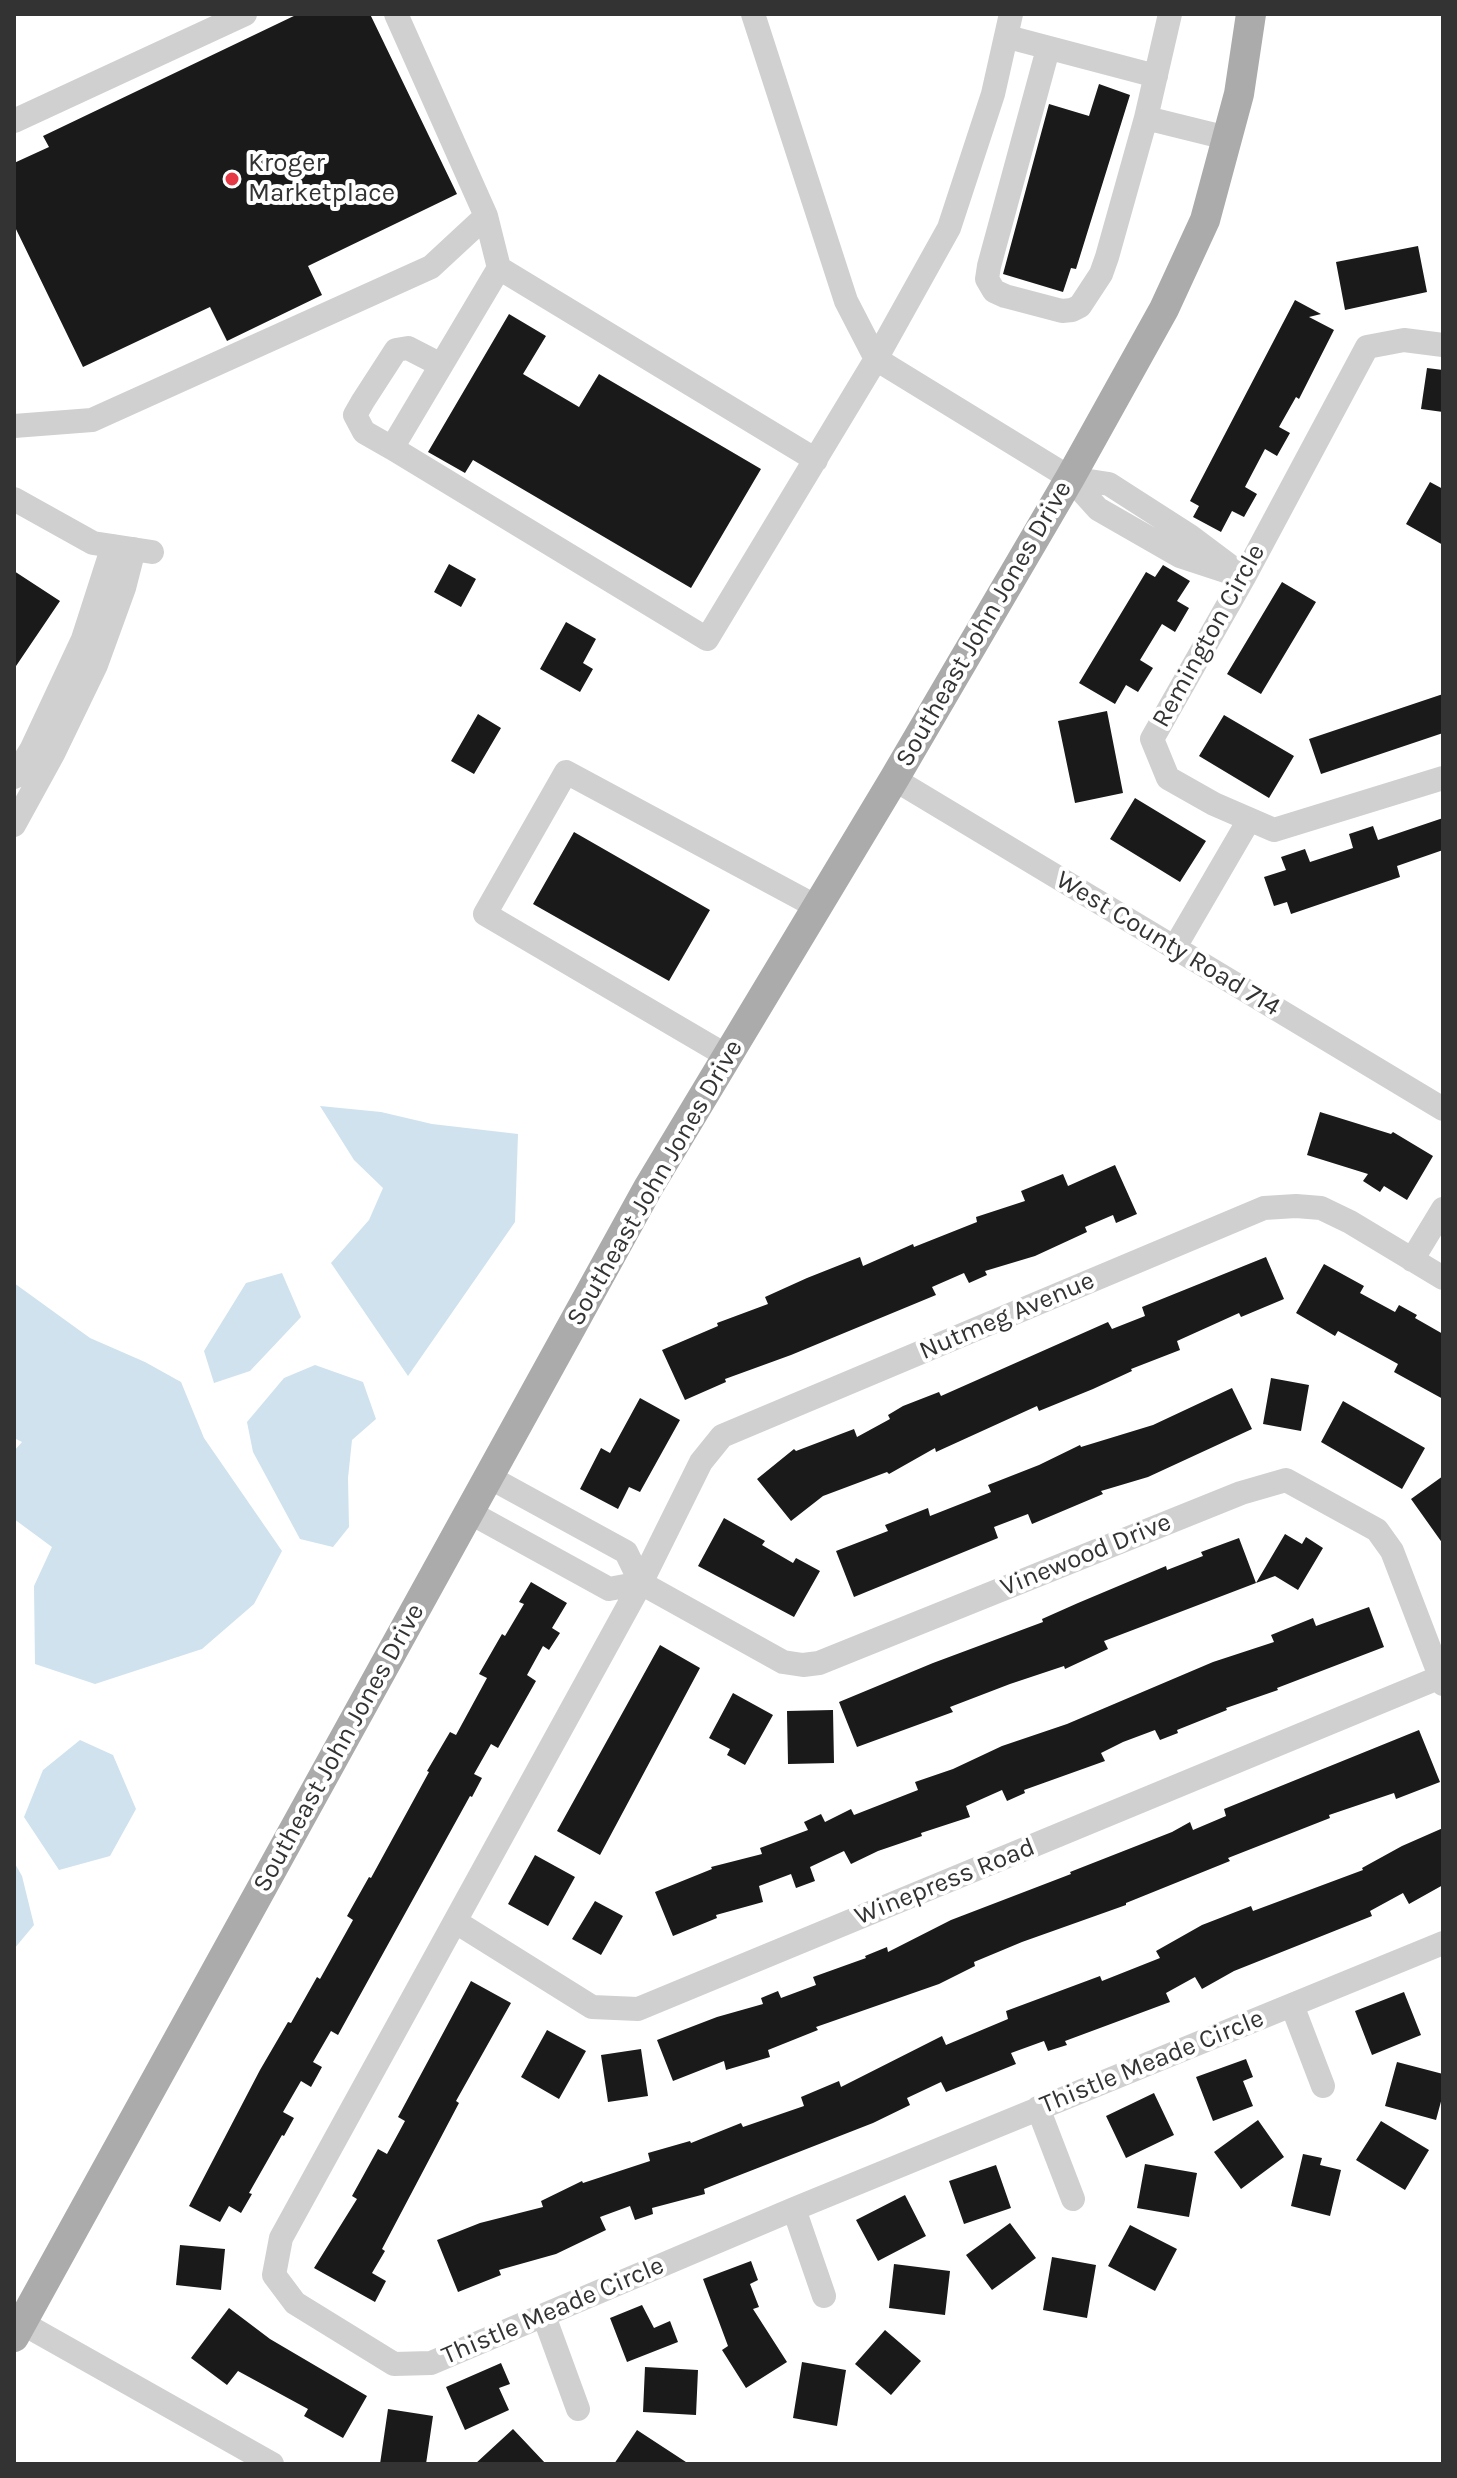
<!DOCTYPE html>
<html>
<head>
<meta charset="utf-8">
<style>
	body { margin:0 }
	#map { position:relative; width:1457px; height:2478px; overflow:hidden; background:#fff; font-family:Karla,sans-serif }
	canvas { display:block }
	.frame { position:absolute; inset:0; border:16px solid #333; pointer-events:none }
</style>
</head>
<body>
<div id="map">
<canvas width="1457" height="2478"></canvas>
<div class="frame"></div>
</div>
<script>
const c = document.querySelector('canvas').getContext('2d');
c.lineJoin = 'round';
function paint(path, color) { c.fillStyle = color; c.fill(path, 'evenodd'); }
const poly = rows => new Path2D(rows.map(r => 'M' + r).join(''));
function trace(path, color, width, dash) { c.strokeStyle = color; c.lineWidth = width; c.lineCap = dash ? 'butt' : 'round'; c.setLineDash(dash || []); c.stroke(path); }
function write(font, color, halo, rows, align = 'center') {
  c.font = font + ' Karla,sans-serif'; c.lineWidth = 8; c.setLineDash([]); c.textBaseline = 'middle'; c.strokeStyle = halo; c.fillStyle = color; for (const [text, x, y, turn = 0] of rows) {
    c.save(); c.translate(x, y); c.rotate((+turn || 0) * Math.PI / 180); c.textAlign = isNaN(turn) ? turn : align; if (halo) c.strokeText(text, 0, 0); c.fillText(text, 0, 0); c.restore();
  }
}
paint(poly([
	[320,1106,381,1112,432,1124,518,1134,515,1222,408,1376,331,1263,369,1220,383,1188,354,1160],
	[282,1273,301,1317,250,1371,214,1383,204,1351,246,1283],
	[14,1283,90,1338,145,1362,181,1382,204,1438,282,1551,254,1604,202,1649,95,1684,35,1664,34,1586,52,1547,14,1519,14,1451,22,1442,14,1438],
	[315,1365,363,1382,376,1419,352,1440,348,1478,349,1527,333,1547,300,1539,253,1452,247,1422,284,1378],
	[80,1740,113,1755,136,1809,110,1856,59,1870,24,1817,43,1770],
	[14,1862,22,1876,34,1925,14,1949]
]), '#cfe2ee');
paint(poly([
	[298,14,370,14,457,194,308,266,322,295,227,341,210,307,83,367,14,225,14,163,49,147,43,136],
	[1099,84,1130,95,1076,269,1071,268,1063,292,1003,274,1049,104,1089,116],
	[1418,246,1427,292,1345,310,1336,262],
	[1295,300,1321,314,1309,317,1334,330,1299,399,1296,397,1279,427,1290,433,1277,456,1265,449,1245,487,1257,494,1244,517,1232,511,1221,532,1193,517,1199,506,1190,501],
	[509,314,546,336,523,374,579,407,599,374,761,469,691,588,473,460,465,473,428,452],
	[1427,368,1443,370,1443,412,1421,409],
	[1430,482,1443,489,1443,545,1406,524],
	[449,564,476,579,461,607,434,592],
	[1163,565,1190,581,1177,601,1189,608,1175,632,1162,624,1140,660,1153,668,1138,692,1126,685,1115,704,1079,683,1146,572,1155,577],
	[14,571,60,601,14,669],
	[1282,582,1316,602,1261,694,1227,674],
	[566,622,596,639,583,663,593,669,580,692,540,669],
	[1443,694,1443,733,1321,774,1309,739],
	[1107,711,1123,793,1075,803,1058,721],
	[478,714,501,728,474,774,451,761],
	[1224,715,1294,756,1269,798,1199,756],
	[1135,798,1206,841,1180,882,1110,839],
	[1443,818,1443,850,1397,866,1400,877,1291,914,1287,902,1274,906,1264,877,1286,870,1281,857,1305,849,1310,862,1353,848,1349,834,1373,826,1378,840],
	[574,832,710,910,669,981,533,904],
	[1320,1112,1391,1134,1393,1132,1433,1156,1407,1200,1384,1186,1380,1192,1363,1181,1368,1174,1307,1155],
	[1115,1165,1137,1214,1116,1223,1113,1215,1085,1227,1087,1232,1035,1256,985,1271,987,1275,969,1283,964,1273,932,1287,936,1295,791,1355,725,1379,726,1382,685,1400,662,1350,718,1326,717,1323,768,1304,765,1297,807,1278,860,1257,863,1266,913,1244,914,1247,977,1222,976,1217,1025,1201,1021,1191,1063,1174,1068,1186],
	[1266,1257,1284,1299,1241,1317,1239,1313,1177,1341,1180,1350,1131,1369,1132,1371,1093,1389,1039,1411,1037,1406,936,1452,935,1448,889,1474,887,1472,823,1496,791,1521,757,1479,794,1449,796,1451,854,1429,857,1437,890,1419,888,1415,903,1406,939,1392,941,1396,1108,1322,1112,1329,1145,1316,1142,1307],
	[1324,1264,1364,1286,1360,1293,1395,1312,1399,1305,1417,1315,1415,1318,1443,1334,1443,1399,1394,1372,1398,1364,1338,1331,1335,1336,1296,1313],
	[1271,1378,1309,1385,1301,1431,1263,1424],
	[1232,1388,1252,1429,1148,1477,1101,1491,1103,1494,1032,1524,1028,1514,994,1527,998,1538,854,1597,836,1551,888,1531,885,1525,928,1508,930,1516,991,1492,988,1485,1039,1465,1080,1445,1081,1447,1153,1425],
	[640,1398,680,1420,640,1492,629,1487,618,1509,580,1489,601,1448,610,1453],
	[1343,1401,1425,1448,1402,1489,1321,1442],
	[1443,1476,1443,1544,1411,1499],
	[724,1518,765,1541,762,1545,793,1563,796,1558,820,1571,794,1617,698,1566],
	[1285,1534,1302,1544,1306,1537,1323,1548,1298,1590,1275,1576,1256,1583],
	[1239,1538,1256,1583,1104,1641,1108,1649,1065,1669,1064,1666,1010,1684,950,1707,953,1712,857,1747,839,1702,933,1663,1043,1622,1042,1619,1078,1603,1166,1566,1167,1570,1203,1556,1201,1552],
	[531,1582,567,1603,552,1628,560,1633,549,1650,543,1646,527,1675,536,1681,498,1748,491,1744,474,1774,482,1778,472,1797,470,1796,338,2035,331,2031,313,2062,322,2067,311,2087,301,2081,283,2112,294,2118,284,2136,282,2135,249,2193,252,2194,241,2213,229,2206,220,2222,189,2206,260,2070,288,2022,291,2023,317,1977,320,1979,353,1920,347,1916,369,1877,371,1878,429,1772,427,1771,450,1732,456,1735,487,1678,479,1674,502,1634,505,1636,524,1604,519,1602],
	[1369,1607,1384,1647,1277,1688,1278,1690,1226,1708,1227,1710,1177,1730,1178,1733,1160,1740,1155,1730,1123,1742,1101,1753,1105,1761,1024,1790,1025,1793,1007,1801,1002,1790,966,1806,970,1817,921,1833,922,1836,878,1851,851,1864,844,1851,810,1867,815,1881,796,1888,791,1874,759,1886,763,1902,716,1915,717,1918,673,1936,655,1892,712,1869,711,1867,762,1854,760,1848,808,1830,804,1822,821,1814,825,1822,851,1809,854,1815,918,1790,915,1782,953,1769,1002,1746,1067,1724,1213,1662,1274,1642,1271,1635,1313,1618,1316,1626],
	[660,1645,700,1668,600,1855,557,1831],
	[733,1693,773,1715,745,1765,727,1755,730,1749,709,1738],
	[833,1710,834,1763,788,1764,787,1711],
	[1419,1730,1440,1782,1396,1799,1394,1793,1329,1815,1330,1818,1228,1858,1230,1861,1126,1903,1126,1905,1022,1942,974,1962,975,1966,939,1984,816,2027,818,2030,768,2050,770,2057,726,2070,724,2061,673,2081,657,2040,717,2017,763,2004,761,1998,778,1991,781,1998,816,1985,813,1977,866,1958,865,1956,887,1947,888,1952,951,1920,1071,1874,1070,1872,1172,1832,1190,1822,1193,1830,1226,1816,1224,1809],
	[1443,1828,1443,1885,1409,1904,1403,1893,1370,1911,1372,1916,1234,1971,1202,1989,1195,1977,1166,1993,1170,2002,1065,2041,1067,2045,1048,2051,1044,2041,1011,2053,1016,2064,946,2092,941,2082,907,2098,910,2105,873,2123,704,2189,705,2194,652,2208,653,2214,635,2220,630,2206,600,2217,606,2230,556,2254,499,2270,501,2275,458,2292,437,2240,480,2223,543,2207,541,2201,582,2181,583,2183,650,2161,648,2153,690,2141,691,2143,741,2123,743,2127,804,2106,801,2097,839,2081,841,2087,942,2036,946,2045,1008,2019,1006,2011,1100,1976,1102,1981,1160,1958,1156,1951,1202,1925,1251,1906,1253,1911,1363,1870,1362,1868,1402,1846],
	[535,1855,575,1877,548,1926,508,1904],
	[595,1901,623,1916,601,1955,572,1939],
	[471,1981,511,2003,456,2101,459,2103,382,2249,385,2251,372,2273,386,2281,375,2302,314,2268,357,2199,352,2196,378,2149,387,2154,405,2121,398,2117],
	[1404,1992,1421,2035,1372,2055,1355,2011],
	[547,2030,586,2051,559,2099,521,2077],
	[641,2049,648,2096,608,2102,601,2055],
	[1246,2059,1253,2077,1243,2081,1253,2106,1213,2121,1196,2077],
	[1397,2062,1443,2074,1443,2094,1436,2120,1385,2106],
	[1154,2093,1174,2135,1126,2158,1106,2116],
	[1258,2120,1284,2157,1241,2189,1214,2152],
	[1381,2121,1429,2150,1405,2190,1356,2160],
	[1303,2154,1322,2158,1320,2165,1341,2170,1330,2216,1291,2206],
	[1145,2164,1197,2173,1189,2217,1137,2208],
	[996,2165,1011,2208,964,2224,949,2181],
	[905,2195,926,2236,878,2261,856,2220],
	[1010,2223,1036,2258,992,2290,966,2255],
	[1130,2225,1177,2249,1155,2291,1108,2266],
	[180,2245,225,2249,221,2290,176,2285],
	[1052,2257,1096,2265,1087,2318,1043,2310],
	[751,2261,758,2280,750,2284,759,2307,753,2309,787,2362,746,2388,722,2350,728,2346,703,2279],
	[894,2264,950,2271,945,2315,889,2308],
	[642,2305,654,2328,670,2321,678,2342,627,2362,610,2318],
	[229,2308,270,2339,367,2396,343,2438,304,2416,308,2409,238,2371,227,2385,191,2358],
	[885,2330,921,2361,891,2395,855,2364],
	[802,2362,846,2370,837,2426,793,2418],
	[501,2363,510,2384,499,2388,509,2410,465,2430,446,2387],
	[645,2367,698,2370,696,2415,643,2412],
	[388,2409,433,2416,426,2464,380,2464],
	[513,2429,546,2464,475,2464],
	[637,2430,689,2464,614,2464]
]), '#1a1a1a');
trace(poly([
	[753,14,846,301,876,359,1070,478,1098,509,1180,556,1244,577],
	[1170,14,1146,118,1227,138],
	[1008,37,1156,76],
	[1048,49,989,266,987,279,994,291,1005,296,1062,311,1072,310,1080,306,1101,274,1107,257,1146,118],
	[14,121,245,14],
	[486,216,499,268,816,460],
	[499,268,392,448,707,639,876,359,949,228,993,94,1011,14],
	[1443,345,1404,340,1367,347,1244,577,1152,739,1168,778,1214,804,1274,830,1443,778],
	[14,426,92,420,431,267,486,216,396,14],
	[392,448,364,432,355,415,363,401,396,350,408,348,441,365],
	[1070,478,1109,484,1190,536,1230,566],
	[14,499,93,543,152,552],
	[14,777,31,750,83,639,113,546],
	[894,779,1443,1109],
	[14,825,53,754,96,665,124,588,134,549],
	[1175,947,1249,820],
	[727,1056,485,914,566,772,817,907],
	[1412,1260,1443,1209],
	[1443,1278,1350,1222,1321,1208,1296,1206,1264,1208,722,1436,701,1462,641,1583,281,2238,274,2275,295,2303,394,2364,431,2363,794,2209,1443,1943],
	[489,1477,626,1552,641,1583,783,1662,803,1665,819,1663,1241,1493,1286,1480,1377,1530,1392,1551,1443,1684],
	[469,1512,609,1589,641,1583],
	[456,1922,592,2007,638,2009,1443,1676],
	[1292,2005,1323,2086],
	[1038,2108,1073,2199],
	[794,2209,824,2296],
	[544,2316,578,2409],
	[22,2323,272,2464]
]), '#d0d0d0', 24);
trace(poly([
	[14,2337,648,1188,894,779,1070,478,1164,309,1205,220,1239,94,1251,14]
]), '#ababab', 30);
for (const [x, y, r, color] of [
	[232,179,8,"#e63946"]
]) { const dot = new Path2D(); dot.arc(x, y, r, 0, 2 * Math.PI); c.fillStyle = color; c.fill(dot); trace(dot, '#fff', 3); }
write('26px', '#333', '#fff', [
	["Kroger",248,164],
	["Marketplace",248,194]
], 'left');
write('26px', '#333', '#fff', [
	["Southeast John Jones Drive",984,624,-60],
	["Remington Circle",1209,636,-61],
	["West County Road 714",1168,944,31],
	["Southeast John Jones Drive",655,1183,-60],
	["Nutmeg Avenue",1007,1316,-23],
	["Vinewood Drive",1086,1555,-22],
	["Southeast John Jones Drive",339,1748,-61],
	["Winepress Road",945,1882,-22],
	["Thistle Meade Circle",1152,2062,-22],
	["Thistle Meade Circle",553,2311,-23]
]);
</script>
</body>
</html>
